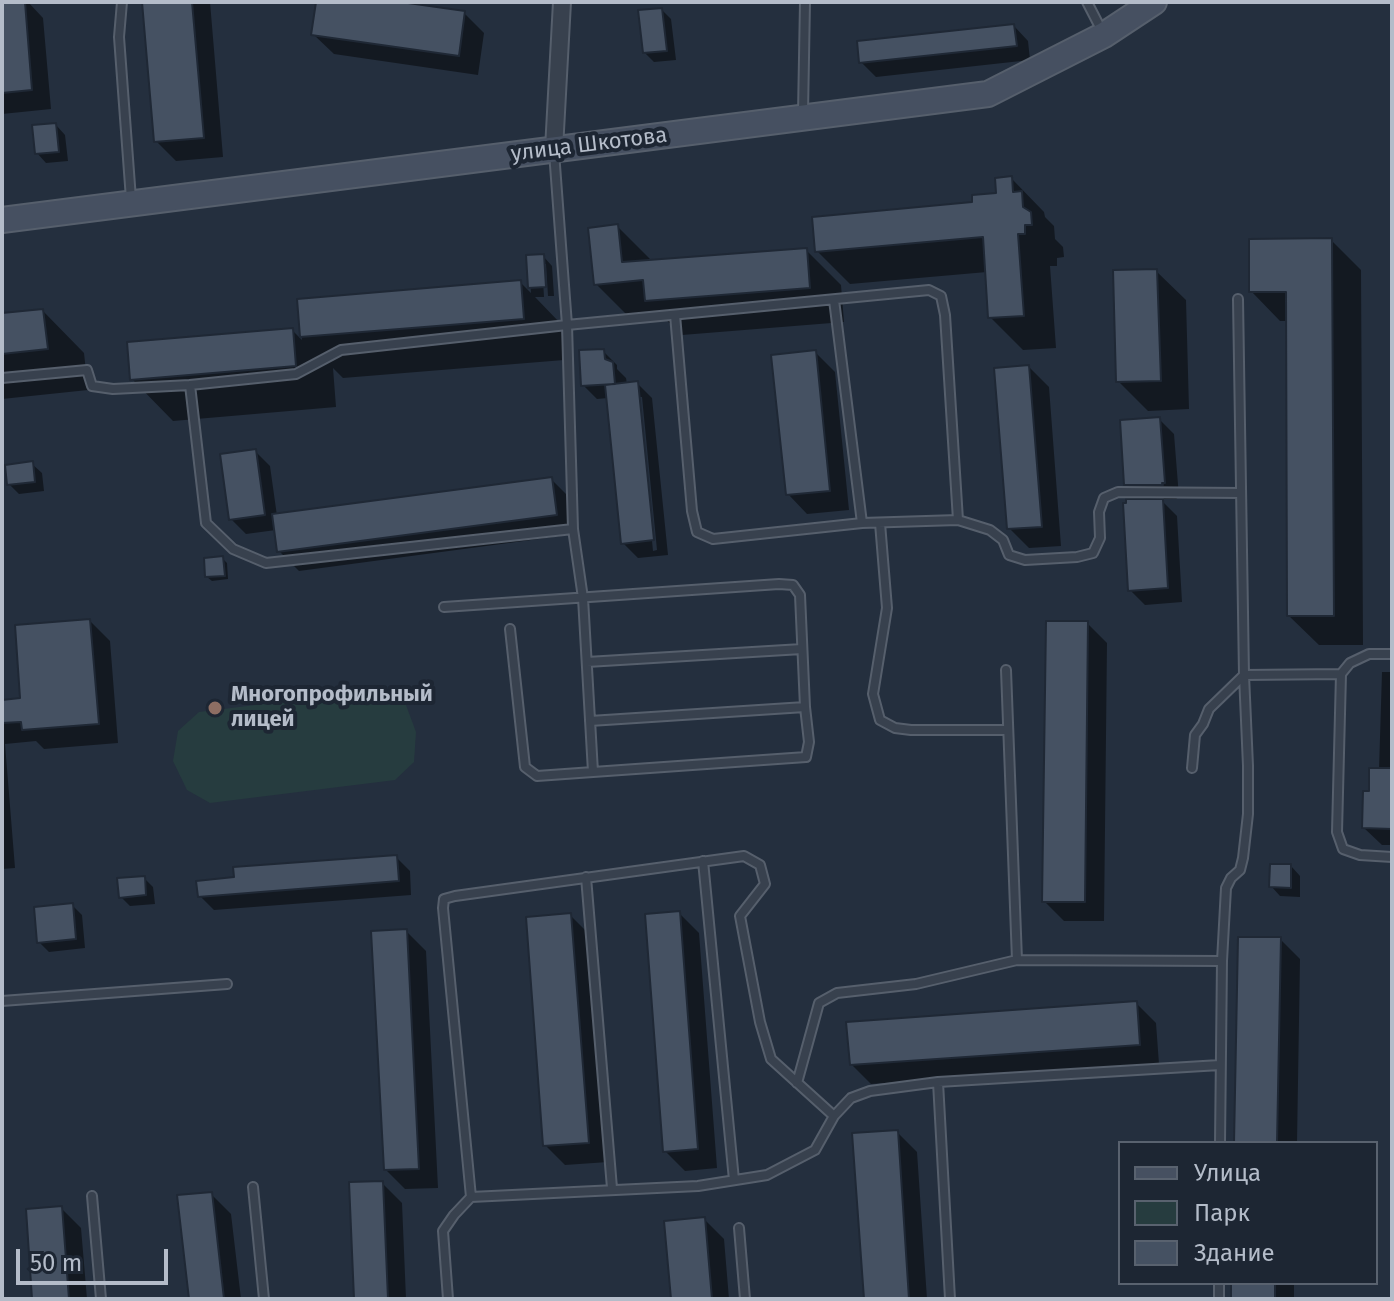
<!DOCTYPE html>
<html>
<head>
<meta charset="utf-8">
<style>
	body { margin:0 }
	#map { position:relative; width:1394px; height:1301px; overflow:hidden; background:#242f3e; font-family:"Fira Sans",sans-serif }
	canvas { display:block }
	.frame { position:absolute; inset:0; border:4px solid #b4bcc9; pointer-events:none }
	.legend { position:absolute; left:1118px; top:1141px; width:260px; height:144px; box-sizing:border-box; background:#1d2633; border:2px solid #59626f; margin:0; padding:10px 14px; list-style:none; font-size:24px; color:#b4bcc9 }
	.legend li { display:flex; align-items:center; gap:16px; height:40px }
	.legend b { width:40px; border:2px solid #59626f }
	.scale { position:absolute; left:16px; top:1249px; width:152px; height:36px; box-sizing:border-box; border:4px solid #b4bcc9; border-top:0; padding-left:10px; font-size:24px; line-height:28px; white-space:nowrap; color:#b4bcc9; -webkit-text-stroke:6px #1d2633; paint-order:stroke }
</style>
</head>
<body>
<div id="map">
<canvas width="1394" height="1301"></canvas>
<div class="frame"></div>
<ul class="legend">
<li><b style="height:10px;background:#465061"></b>Улица</li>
<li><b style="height:22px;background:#263c3f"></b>Парк</li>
<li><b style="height:22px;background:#455162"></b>Здание</li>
</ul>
<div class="scale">50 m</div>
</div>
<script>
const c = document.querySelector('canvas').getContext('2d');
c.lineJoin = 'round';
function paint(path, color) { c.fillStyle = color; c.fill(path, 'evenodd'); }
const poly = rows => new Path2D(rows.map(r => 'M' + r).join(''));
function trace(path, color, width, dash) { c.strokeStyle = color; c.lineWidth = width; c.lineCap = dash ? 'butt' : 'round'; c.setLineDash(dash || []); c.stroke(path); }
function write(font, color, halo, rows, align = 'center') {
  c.font = font + ' "Fira Sans",sans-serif'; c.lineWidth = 8; c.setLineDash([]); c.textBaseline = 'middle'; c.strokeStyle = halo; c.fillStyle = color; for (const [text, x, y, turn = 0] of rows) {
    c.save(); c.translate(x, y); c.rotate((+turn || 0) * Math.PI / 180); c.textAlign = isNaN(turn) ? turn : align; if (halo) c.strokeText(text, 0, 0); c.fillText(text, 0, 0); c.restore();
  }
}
paint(poly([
	[384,689,406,705,416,732,414,762,395,780,210,803,187,790,173,761,178,731,199,712]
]), '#263c3f');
paint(poly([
	[2,2,28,2,43,18,51,109,2,114],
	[144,2,210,2,223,157,176,161,156,141],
	[318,2,386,2,464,13,484,33,478,75,334,54,314,35],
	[662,10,671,19,676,60,654,62,644,52],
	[1014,26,1028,41,1030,60,876,77,861,62],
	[56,125,65,135,68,161,46,163,37,153],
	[1012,179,1044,212,1045,217,1054,226,1055,239,1063,247,1064,257,1057,258,1057,266,1050,266,1056,348,1023,350,990,317,987,272,850,284,817,251,974,204,998,195],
	[618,227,653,262,806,250,841,285,844,322,682,335,662,316,631,319,596,284],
	[1331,240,1361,270,1363,645,1319,645,1289,616,1288,321,1280,321,1251,291],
	[543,256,552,266,554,296,548,296,546,264,542,264,544,297,535,297,561,324,564,360,343,378,333,368,336,407,173,421,132,379,292,330,302,340,299,301,520,282,531,293,528,257],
	[1156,271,1186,300,1189,409,1148,411,1118,381],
	[43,311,84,353,88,390,2,399,2,315],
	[603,351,617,365,617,369,626,378,627,384,637,383,652,398,668,555,638,558,623,543,608,398,597,399,583,385],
	[638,397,642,397,657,550,653,551],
	[815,352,835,372,849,510,807,514,788,494],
	[1029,367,1049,387,1061,546,1029,548,1009,528],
	[1159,419,1174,434,1179,497,1176,497,1177,499,1160,499,1177,516,1182,602,1145,605,1130,590,1143,501,1126,484],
	[255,451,270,466,277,516,551,479,571,499,576,534,299,571,279,551,276,530,246,534,231,519],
	[32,464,42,473,44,491,19,494,9,484],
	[222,558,227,563,228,579,212,581,207,577],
	[90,621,110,641,118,743,44,749,36,741,5,744,15,868,2,869,2,702,23,700],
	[1087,623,1107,643,1104,921,1064,921,1044,901],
	[1382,672,1392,672,1392,845,1382,845,1364,828,1371,793,1379,770],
	[396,857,410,871,411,895,214,910,200,896],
	[1291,866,1300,876,1300,897,1280,896,1271,886],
	[144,878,153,887,155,904,130,906,121,897],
	[72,905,82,915,85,948,49,952,39,942],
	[679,913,699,933,717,1168,685,1171,665,1151],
	[571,916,591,936,608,1162,565,1165,545,1145],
	[406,931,426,951,438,1188,405,1189,385,1169],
	[1280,939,1300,959,1297,1143,1236,1143],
	[1136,1003,1156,1023,1159,1064,871,1084,851,1064],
	[897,1132,917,1152,927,1299,866,1299],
	[382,1183,402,1203,406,1299,356,1299],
	[211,1194,231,1214,241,1299,191,1299],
	[61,1208,81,1228,87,1299,34,1299],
	[704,1219,724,1239,729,1299,673,1299],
	[1233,1283,1294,1283,1294,1299,1233,1299]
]), '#0007');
const building = poly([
	[2,2,25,2,32,90,2,93,2,2],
	[142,2,192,2,204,138,154,142,142,2],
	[316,2,401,2,465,11,459,56,311,35,316,2],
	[662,8,667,51,643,53,638,10,662,8],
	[1014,24,1017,46,859,63,857,41,1014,24],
	[56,123,59,152,35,154,32,125,56,123],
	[1012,176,1013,192,1022,191,1023,207,1031,212,1032,225,1025,225,1025,234,1018,234,1024,316,988,318,983,237,815,252,812,217,972,202,972,195,996,193,995,178,1012,176],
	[618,224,622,262,807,248,810,288,645,301,643,280,594,285,588,228,618,224],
	[1332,238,1334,616,1287,616,1286,292,1249,292,1249,239,1332,238],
	[544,254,546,287,528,288,526,255,544,254],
	[1157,269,1161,381,1116,382,1113,270,1157,269],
	[521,280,524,319,300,337,297,299,521,280],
	[43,309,48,349,2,354,2,313,43,309],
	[293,328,296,366,130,380,127,342,293,328],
	[604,349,605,359,613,362,615,384,581,386,579,350,604,349],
	[816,350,830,491,786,495,771,355,816,350],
	[1029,365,1042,527,1007,529,994,368,1029,365],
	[638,381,654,540,621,544,605,385,638,381],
	[1160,417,1165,483,1162,483,1163,485,1124,485,1120,420,1160,417],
	[256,449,265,515,229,520,220,454,256,449],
	[33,461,35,482,7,485,5,465,33,461],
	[552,477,557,515,277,552,272,514,552,477],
	[1126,499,1163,499,1168,588,1128,591,1123,503,1126,503,1126,499],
	[223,556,225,576,205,577,204,558,223,556],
	[90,619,99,724,22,730,21,722,2,723,2,700,20,698,15,625,90,619],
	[1046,621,1088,621,1085,902,1042,902,1046,621],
	[1369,768,1392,768,1392,829,1362,828,1363,791,1369,791,1369,768],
	[397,855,399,881,198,897,196,881,234,877,233,867,397,855],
	[1270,864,1291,864,1291,888,1269,887,1270,864],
	[145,876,146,895,119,898,117,878,145,876],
	[73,903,76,939,37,943,34,907,73,903],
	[680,911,698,1149,663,1152,645,914,680,911],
	[571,913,589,1143,543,1146,526,917,571,913],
	[407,929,419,1169,384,1170,371,931,407,929],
	[1238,937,1281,937,1277,1143,1234,1143,1238,937],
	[1137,1001,1140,1045,850,1065,846,1022,1137,1001],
	[898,1130,909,1299,864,1299,852,1133,898,1130],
	[383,1181,388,1299,354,1299,349,1182,383,1181],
	[212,1192,224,1299,189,1299,177,1195,212,1192],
	[62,1206,69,1299,32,1299,26,1209,62,1206],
	[705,1217,712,1299,671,1299,664,1221,705,1217],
	[1231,1283,1275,1283,1275,1299,1231,1299,1231,1283]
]);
paint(building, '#455162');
trace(building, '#1f2835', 2);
const lane = poly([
	[122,2,119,37,131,199],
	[1087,2,1103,33],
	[803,113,805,2],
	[1238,299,1244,675,1341,674,1350,663,1369,654,1392,654],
	[834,300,862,523],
	[2,378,87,370,92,386,113,389,190,385,296,374,341,350,567,325,929,290,941,296,945,315,958,520,862,523,713,539,697,532,692,511,675,315],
	[190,385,206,523,233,549,266,563,573,529],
	[958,520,990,530,1003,540,1009,555,1025,560,1077,557,1093,553,1100,538,1099,512,1104,498,1118,492,1241,493],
	[880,523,887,608,873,694,880,720,895,728,911,730,1008,730],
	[444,607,779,584,793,585,800,595,805,707,809,742,806,757,593,772],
	[510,629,525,767,537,776,593,772,583,598,573,529,567,325,554,152],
	[587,662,802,649],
	[1006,670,1017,960,1222,961,1220,1143],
	[1341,674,1337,832,1343,849,1360,855,1392,857],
	[590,721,805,707],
	[1192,768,1195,735,1203,724,1209,709,1244,675],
	[703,861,734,1180],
	[586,877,612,1188],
	[1222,961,1226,888,1231,878,1240,870,1243,858,1248,814,1248,766,1244,675],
	[2,1001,227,984],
	[938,1082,950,1299],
	[797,1083,819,1003,837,993,916,984,1017,960],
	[253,1187,264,1299],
	[92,1196,101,1299],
	[471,1197,443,908,444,899,455,896,744,856,760,865,765,884,740,916,760,1022,771,1059,834,1116],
	[739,1228,745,1299],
	[448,1299,443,1231,454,1215,471,1197,698,1186,767,1175,815,1150,834,1116,851,1098,870,1091,938,1082,1220,1065],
	[1219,1299,1219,1283]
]);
const street = poly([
	[554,149,562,2]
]);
const secondary = poly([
	[2,220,988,94,1104,35,1154,2]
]);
trace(lane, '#565f6c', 12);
trace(street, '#565f6c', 20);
trace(secondary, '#565f6c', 28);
trace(lane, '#38414e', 8);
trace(street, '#38414e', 16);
trace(secondary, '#465061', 24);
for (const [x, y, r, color] of [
	[215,708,8,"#8d6e63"]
]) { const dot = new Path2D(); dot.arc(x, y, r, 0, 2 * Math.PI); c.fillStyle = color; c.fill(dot); trace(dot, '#1d2633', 3); }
write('22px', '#b4bcc9', '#1d2633', [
	["улица Шкотова",589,145,-7]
]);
write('bold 22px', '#b4bcc9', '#1d2633', [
	["Многопрофильный",231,695],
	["лицей",231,720]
], 'left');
</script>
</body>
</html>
